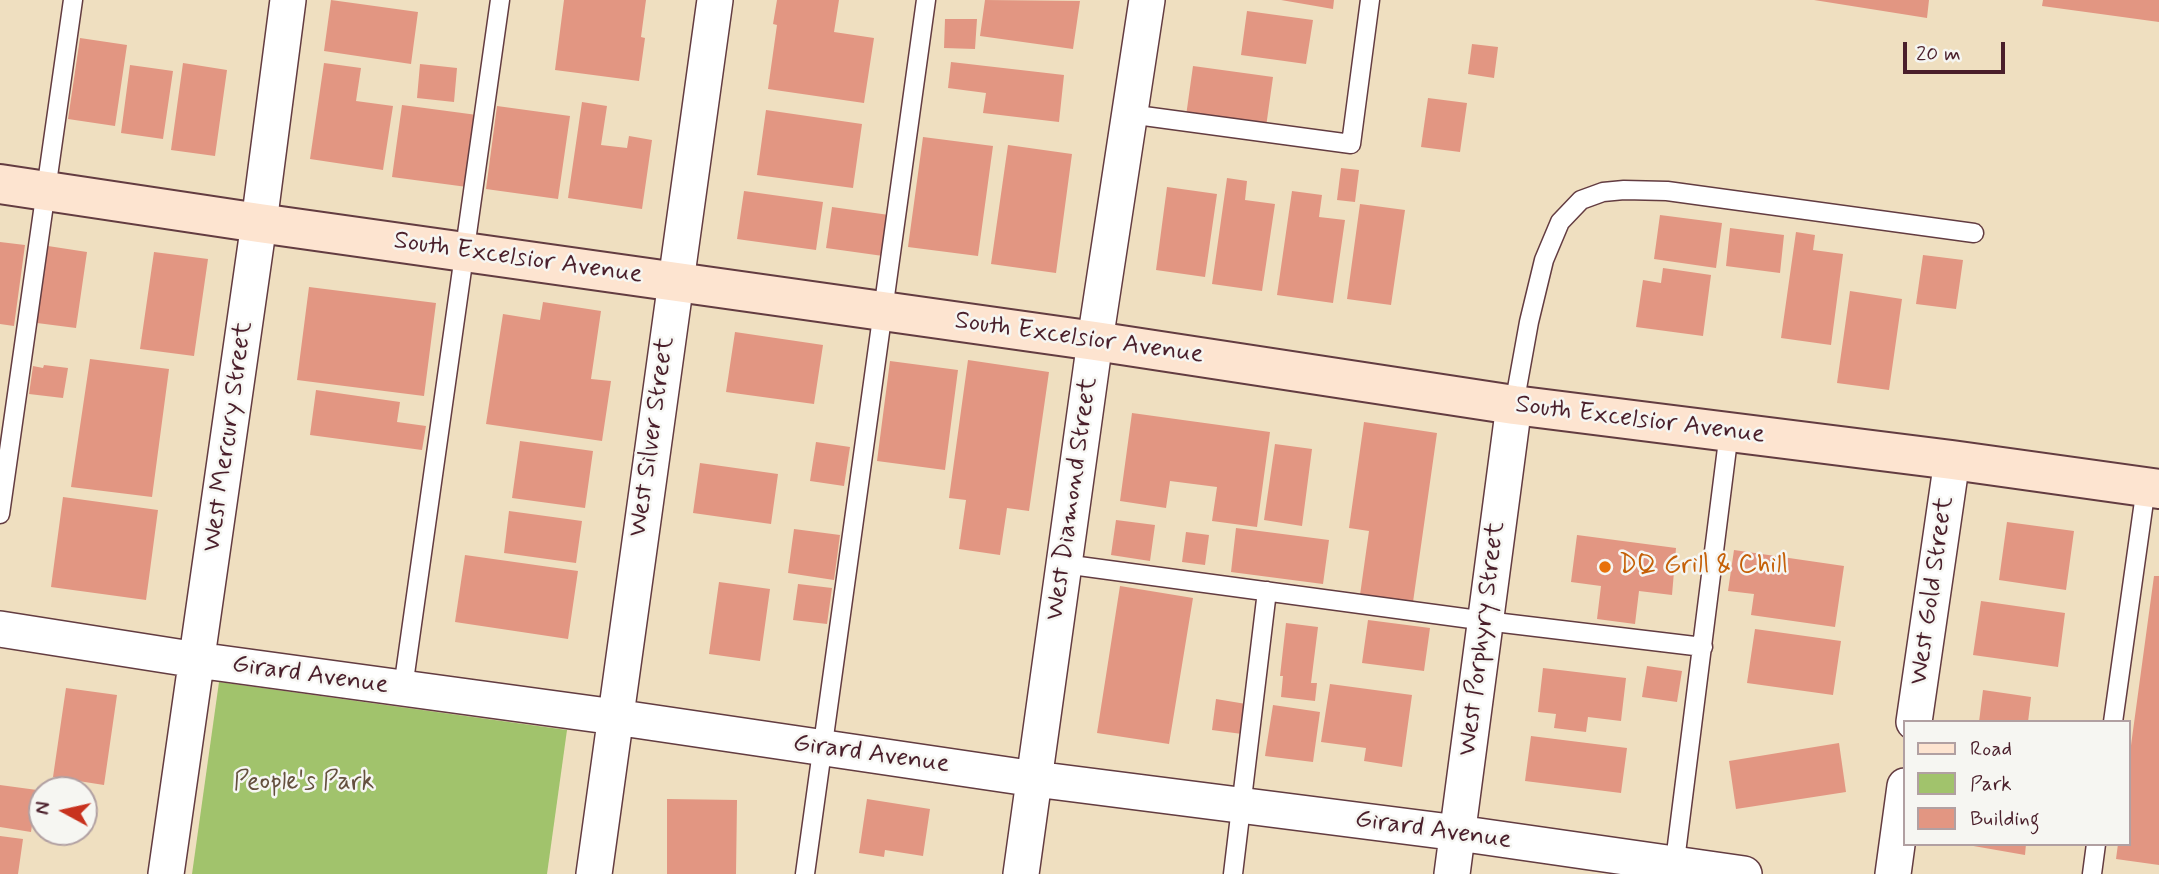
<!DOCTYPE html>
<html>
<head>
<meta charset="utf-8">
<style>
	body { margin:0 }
	#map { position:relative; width:2159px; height:874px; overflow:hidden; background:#efdfc0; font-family:Mynerve,sans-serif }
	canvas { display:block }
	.legend { position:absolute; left:1903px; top:720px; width:228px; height:126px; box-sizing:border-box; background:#f6f6f2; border:2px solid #b1a0a2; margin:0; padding:9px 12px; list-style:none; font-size:21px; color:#4a1f2b }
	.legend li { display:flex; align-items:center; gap:14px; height:35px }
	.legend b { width:35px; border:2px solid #b1a0a2 }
	.north { position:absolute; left:28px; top:776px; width:70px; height:70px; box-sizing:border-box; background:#f6f6f2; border:2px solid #b1a0a2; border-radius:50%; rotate:278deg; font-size:19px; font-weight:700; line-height:28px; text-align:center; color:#4a1f2b }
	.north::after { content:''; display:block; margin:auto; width:24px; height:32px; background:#c8321e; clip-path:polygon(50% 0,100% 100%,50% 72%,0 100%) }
	.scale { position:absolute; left:1903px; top:42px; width:102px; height:32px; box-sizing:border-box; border:4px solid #4a1f2b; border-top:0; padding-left:9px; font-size:21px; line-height:24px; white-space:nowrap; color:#4a1f2b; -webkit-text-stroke:5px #f6f6f2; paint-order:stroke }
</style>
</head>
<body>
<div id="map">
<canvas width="2159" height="874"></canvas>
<ul class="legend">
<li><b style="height:9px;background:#fde4d0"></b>Road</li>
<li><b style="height:19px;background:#a1c36c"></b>Park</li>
<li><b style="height:19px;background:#e29682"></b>Building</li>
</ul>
<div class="north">N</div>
<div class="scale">20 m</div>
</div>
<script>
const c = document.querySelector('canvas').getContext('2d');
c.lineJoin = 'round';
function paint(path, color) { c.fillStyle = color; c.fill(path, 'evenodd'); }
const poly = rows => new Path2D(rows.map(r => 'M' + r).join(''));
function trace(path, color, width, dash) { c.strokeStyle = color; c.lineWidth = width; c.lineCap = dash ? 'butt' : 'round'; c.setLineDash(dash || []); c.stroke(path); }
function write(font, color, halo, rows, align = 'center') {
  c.font = font + ' Mynerve,sans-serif'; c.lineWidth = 5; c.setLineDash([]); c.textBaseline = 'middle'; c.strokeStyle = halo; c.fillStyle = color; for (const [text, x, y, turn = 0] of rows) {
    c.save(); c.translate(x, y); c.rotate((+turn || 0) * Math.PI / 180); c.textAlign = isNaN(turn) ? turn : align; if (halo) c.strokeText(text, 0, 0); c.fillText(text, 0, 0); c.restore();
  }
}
paint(poly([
	[219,682,567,730,547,874,192,874]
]), '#a1c36c');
paint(poly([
	[331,0,418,12,411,64,324,51],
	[564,0,646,0,641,37,645,38,639,81,555,70],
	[777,0,839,0,834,32,874,38,864,103,768,89,777,25,773,24],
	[985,0,1080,1,1073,49,980,36],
	[1281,0,1334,0,1333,9],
	[1814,0,1929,0,1927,18],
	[2043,0,2159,0,2159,22,2042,6],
	[1247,11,1313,20,1306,64,1241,55],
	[945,19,977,19,975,49,944,48],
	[80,38,127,45,115,126,68,119],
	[1472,44,1498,47,1494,78,1468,74],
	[951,62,1064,75,1059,122,983,113,986,93,948,88],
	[183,63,227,70,215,156,171,150],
	[324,63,361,68,356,101,393,106,383,170,310,159],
	[420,64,457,68,454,102,417,98],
	[130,65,173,71,163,139,121,133],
	[1193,66,1273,77,1266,127,1186,116],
	[1428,98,1467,103,1460,152,1421,147],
	[582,102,607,106,601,145,627,148,629,136,652,140,642,209,568,198],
	[402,105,477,115,467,187,392,177],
	[497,106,570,116,558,199,486,189],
	[766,110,862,124,853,188,757,175],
	[923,137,993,146,978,256,908,247],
	[1008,145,1072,154,1056,273,991,264],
	[1341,168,1359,170,1355,202,1337,200],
	[1227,178,1247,181,1245,200,1275,204,1262,291,1212,284],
	[1167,187,1217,194,1205,277,1156,270],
	[744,191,823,202,816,250,737,239],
	[1292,191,1322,195,1319,217,1345,220,1333,303,1277,295],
	[1360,204,1405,210,1391,305,1347,299],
	[832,207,889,215,883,256,826,248],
	[1660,215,1722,223,1716,268,1654,259],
	[1730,228,1784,235,1780,273,1726,266],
	[1796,232,1815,235,1813,250,1843,254,1831,345,1781,338],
	[0,242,25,245,14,326,0,324],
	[48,246,87,252,76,328,37,323],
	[154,252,208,259,194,356,140,349],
	[1923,255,1963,260,1956,309,1916,304],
	[1663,268,1711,275,1703,336,1636,327,1643,280,1661,283],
	[309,287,436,303,424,396,297,380],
	[1850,291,1902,299,1889,390,1837,383],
	[543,302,601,311,591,379,611,381,602,441,486,424,503,314,540,320],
	[735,332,823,345,814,404,726,392],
	[90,359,169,369,152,497,71,487],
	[968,360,1049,372,1029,511,1007,508,1000,555,959,549,966,500,949,498],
	[890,361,958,370,945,470,877,461],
	[44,365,68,368,63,398,29,394,33,366,43,368],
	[316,390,400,402,397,422,426,426,422,450,310,435],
	[1132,413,1270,432,1257,527,1212,521,1217,487,1170,481,1166,508,1120,501],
	[1364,422,1437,433,1413,602,1360,595,1369,531,1349,528],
	[520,441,593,451,585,508,512,498],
	[816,442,850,447,844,486,810,481],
	[1275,444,1312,449,1302,526,1264,520],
	[700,463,778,474,771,524,693,513],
	[63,497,158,510,146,600,51,587],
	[509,511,582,521,576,563,504,553],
	[1116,520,1155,525,1150,561,1111,555],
	[2007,522,2074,531,2066,590,1999,580],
	[1236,528,1329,540,1323,584,1231,572],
	[794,529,840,535,834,580,788,573],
	[1186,532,1209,535,1205,565,1182,562],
	[1577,535,1676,548,1672,595,1639,591,1635,624,1597,619,1601,586,1571,582],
	[1734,550,1844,566,1835,627,1751,615,1754,594,1728,591],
	[465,555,578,571,568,639,455,622],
	[2154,576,2159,576,2159,865,2116,859,2118,844,2129,844,2129,760],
	[719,582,770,589,760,661,709,654],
	[798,584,832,588,827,624,793,620],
	[1120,586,1193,598,1169,744,1097,733],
	[1981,601,2065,613,2058,667,1973,655],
	[1368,620,1430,628,1424,671,1362,663],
	[1286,623,1318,627,1311,683,1317,683,1315,701,1281,697,1283,676,1280,676],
	[1755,629,1841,641,1833,695,1747,683],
	[1647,666,1682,671,1677,702,1642,697],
	[1543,668,1626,678,1621,721,1588,717,1586,732,1554,728,1556,714,1538,712],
	[1330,684,1412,695,1402,767,1364,761,1366,748,1321,742],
	[66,688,117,695,104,785,53,777],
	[1983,690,2031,697,2028,722,1979,722],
	[1216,699,1246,704,1242,734,1212,730],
	[1273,705,1320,712,1313,762,1265,756],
	[1531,736,1627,748,1621,793,1525,781],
	[1839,743,1846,792,1736,809,1729,761],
	[0,785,37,790,31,832,0,827],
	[667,799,737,800,736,874,667,874],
	[867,799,930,809,923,856,885,850,884,857,859,853],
	[0,836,23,839,18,874,0,874],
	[1962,844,2026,844,2025,855]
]), '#e29682');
const service = poly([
	[1129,114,1351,144,1370,0],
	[1514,405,1529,322,1544,260,1560,222,1581,200,1603,192,1624,190,1667,191,1974,233],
	[0,514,73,0],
	[1064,564,1486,621,1703,647],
	[403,688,500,0],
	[2113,722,2146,487],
	[1674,869,1729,432],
	[805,874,926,0],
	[1233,874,1267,591],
	[2092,874,2096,844]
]);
const minor = poly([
	[0,629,197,660,615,717,1035,779,1458,833,1744,874],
	[1914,722,1952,460],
	[166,874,259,223,288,0],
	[594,874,715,0],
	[1021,874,1095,341,1147,0],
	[1452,874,1514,405],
	[1893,874,1905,786]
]);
const secondary = poly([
	[0,184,259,223,1095,341,1514,405,1952,460,2159,489]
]);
trace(service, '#633c41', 21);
trace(minor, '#633c41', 38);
trace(secondary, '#633c41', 42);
trace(service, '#fff', 18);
trace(minor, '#fff', 35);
trace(secondary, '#fde4d0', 38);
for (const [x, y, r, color] of [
	[1605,567,7,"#e8710a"]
]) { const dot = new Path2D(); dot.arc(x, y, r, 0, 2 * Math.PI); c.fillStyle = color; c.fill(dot); trace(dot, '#f6f6f2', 2.5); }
write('26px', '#4a1f2b', '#f6f6f2', [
	["South Excelsior Avenue",518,259,8],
	["South Excelsior Avenue",1079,339,8],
	["South Excelsior Avenue",1640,421,7],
	["West Mercury Street",229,437,-82],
	["West Silver Street",653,437,-82],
	["West Diamond Street",1073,499,-82],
	["West Gold Street",1933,591,-82],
	["West Porphyry Street",1483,639,-83],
	["Girard Avenue",310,676,8],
	["Girard Avenue",871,755,8],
	["Girard Avenue",1433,831,8]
]);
write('26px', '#c56008', '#f6f6f2', [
	["DQ Grill & Chill",1619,567]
], 'left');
write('26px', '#64503e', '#f6f6f2', [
	["People's Park",304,784]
]);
</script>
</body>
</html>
